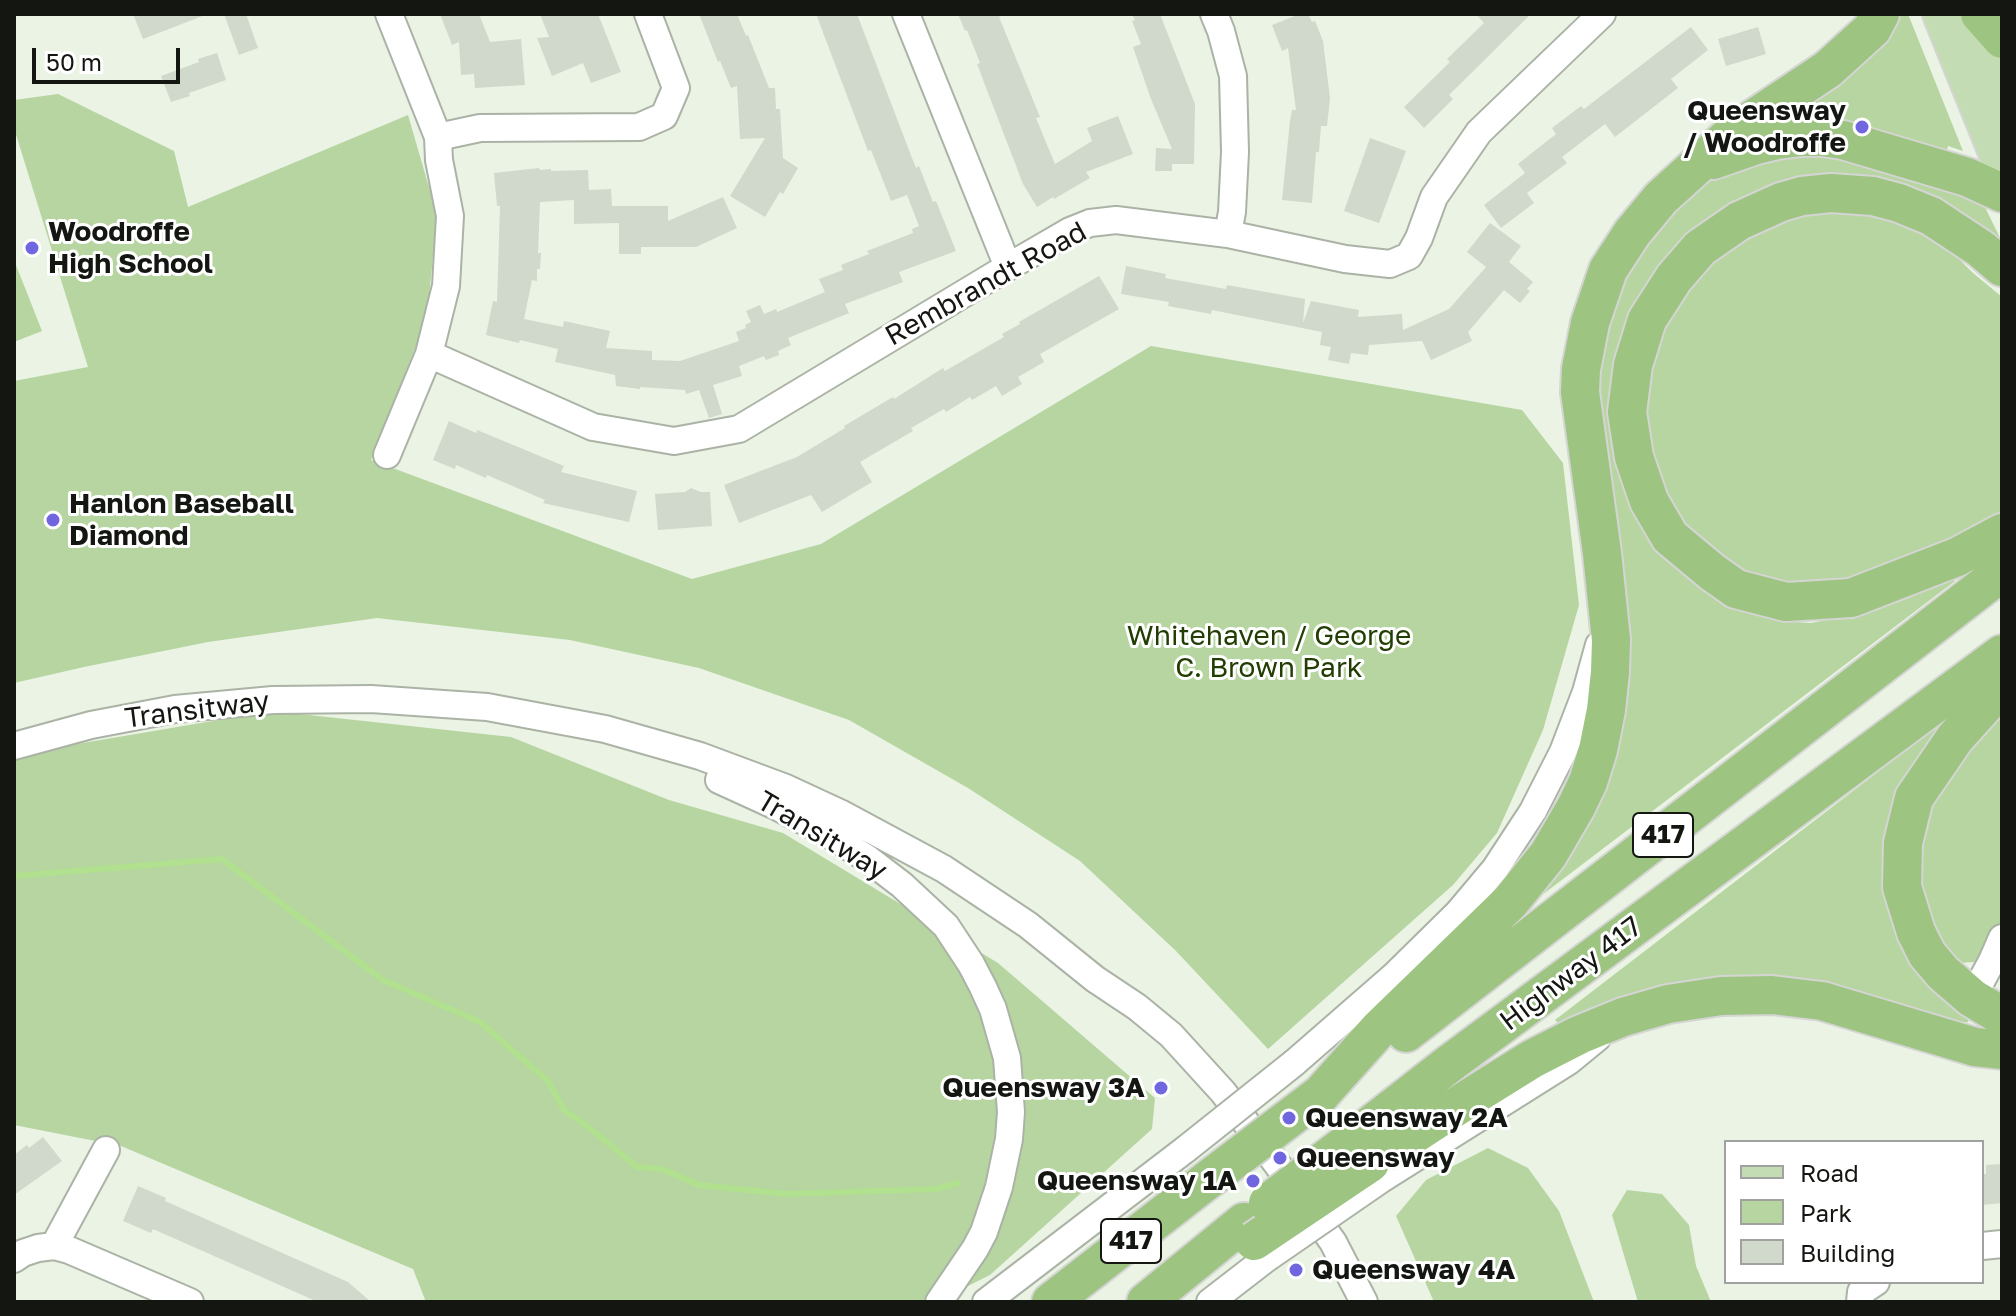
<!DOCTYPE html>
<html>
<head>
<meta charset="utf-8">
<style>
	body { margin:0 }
	#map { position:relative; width:2016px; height:1316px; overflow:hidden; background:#eaf3e4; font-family:"Golos Text",sans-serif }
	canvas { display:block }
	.frame { position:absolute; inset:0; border:16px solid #131611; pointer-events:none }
	.legend { position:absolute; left:1724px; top:1140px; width:260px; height:144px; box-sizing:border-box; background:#fff; border:2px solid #a1a2a0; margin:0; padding:10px 14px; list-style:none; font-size:24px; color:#131611 }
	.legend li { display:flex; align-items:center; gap:16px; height:40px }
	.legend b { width:40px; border:2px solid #a1a2a0 }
	.scale { position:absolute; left:32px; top:48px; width:148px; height:36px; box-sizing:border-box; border:4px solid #131611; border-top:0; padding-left:10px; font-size:24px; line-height:28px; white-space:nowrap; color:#131611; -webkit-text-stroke:6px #fff; paint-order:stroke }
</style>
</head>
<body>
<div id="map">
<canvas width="2016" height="1316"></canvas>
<div class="frame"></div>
<ul class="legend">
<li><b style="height:10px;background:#c4dcb3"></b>Road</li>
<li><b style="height:22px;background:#b6d5a1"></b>Park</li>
<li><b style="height:22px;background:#d0d9cb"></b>Building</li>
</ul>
<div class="scale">50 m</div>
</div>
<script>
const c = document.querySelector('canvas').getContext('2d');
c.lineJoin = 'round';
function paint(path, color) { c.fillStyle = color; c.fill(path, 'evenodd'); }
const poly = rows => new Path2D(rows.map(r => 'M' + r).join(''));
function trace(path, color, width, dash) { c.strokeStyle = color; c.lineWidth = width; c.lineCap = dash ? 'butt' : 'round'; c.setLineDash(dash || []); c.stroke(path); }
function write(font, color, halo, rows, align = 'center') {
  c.font = font + ' "Golos Text",sans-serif'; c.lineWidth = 6; c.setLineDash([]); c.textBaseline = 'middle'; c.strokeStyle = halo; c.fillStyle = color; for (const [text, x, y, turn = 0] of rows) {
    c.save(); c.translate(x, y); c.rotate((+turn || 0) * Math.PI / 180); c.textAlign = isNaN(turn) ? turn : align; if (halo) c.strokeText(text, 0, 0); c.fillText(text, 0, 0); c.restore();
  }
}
paint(poly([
	[1894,14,1908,14,1963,151,1948,146,1946,153,1743,139],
	[58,94,174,151,188,207,408,115,437,215,427,318,371,460,692,579,821,544,1151,346,1522,410,1563,463,1579,605,1543,730,1497,833,1453,885,1268,1049,1176,951,1080,861,968,788,849,720,699,668,570,640,377,618,208,642,84,667,14,683,14,381,88,367,14,128,14,100],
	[1834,149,1983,203,2002,242,1949,208,1726,211,1617,403,1715,597,1746,612,1780,621,1811,623,1877,610,1911,597,1951,577,1955,581,1542,895,1533,893,1589,808,1597,377,1616,289,1643,245,1671,211,1703,183,1736,163],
	[1839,211,1894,220,1940,240,1973,273,2002,297,2002,514,1896,565,1848,585,1794,591,1756,581,1710,550,1673,509,1656,471,1645,415,1650,363,1666,319,1714,254,1789,216],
	[14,260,42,331,14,342],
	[1961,708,1892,839,1970,1008,1968,1022,1953,1023,1693,986,1629,995,1562,1027,1555,1020],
	[2002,710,2002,921,1987,961,1960,963,1941,944,1921,898,1920,853,1926,821,1946,776],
	[272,711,511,737,669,800,783,833,998,963,1155,1098,1152,1129,990,1275,936,1302,426,1302,413,1269,121,1146,14,1125,14,760,53,748],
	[1488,1148,1528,1168,1559,1211,1594,1302,1434,1302,1396,1216,1426,1180],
	[1627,1190,1662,1194,1689,1225,1696,1266,1711,1302,1638,1302,1612,1215]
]), '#b6d5a1');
trace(poly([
	[14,876,222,859,383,980,480,1022,548,1081,564,1110,591,1129,637,1167,662,1169,699,1185,786,1194,937,1189,958,1183]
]), '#b1e08e', 6);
paint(poly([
	[133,14,205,14,205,15,143,39],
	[224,14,246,14,258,48,239,55],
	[440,14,479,14,490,42,521,39,525,85,475,88,474,74,461,75,459,42,452,45],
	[540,14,598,14,621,72,591,83,583,63,552,76,537,38,549,37],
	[699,14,737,14,746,36,748,35,769,88,775,88,776,109,780,109,783,158,798,168,783,194,780,192,765,217,730,196,765,138,740,139,737,86,731,88,720,61,718,62],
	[816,14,857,14,912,158,916,168,919,166,933,202,936,201,956,251,899,272,903,282,845,304,849,313,788,338,791,345,778,351,779,355,766,360,764,356,739,366,742,376,713,385,722,414,709,418,699,390,686,394,685,390,640,387,640,389,616,386,615,375,555,362,558,349,520,340,519,343,486,335,493,301,497,302,500,206,497,206,494,173,539,168,540,170,551,169,551,171,588,170,589,190,611,189,612,206,668,206,668,221,723,197,737,228,696,247,641,247,641,254,619,254,619,223,574,224,574,200,540,202,538,253,541,253,540,269,537,269,537,281,532,280,524,319,563,327,564,321,610,331,606,348,652,351,652,360,680,361,739,341,736,332,746,328,745,325,751,322,746,311,760,305,764,314,776,309,777,312,825,292,819,279,843,270,841,265,869,254,867,251,913,233,912,229,919,226,907,195,891,201,871,150,868,151],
	[958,14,1005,14,999,17,1040,117,1036,118,1055,164,1092,141,1087,128,1118,116,1133,154,1086,172,1090,178,1054,199,1053,197,1037,207,1023,184,977,64,980,63,967,30,965,31],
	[1132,14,1160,14,1195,104,1194,164,1172,164,1172,171,1155,171,1156,148,1172,149,1151,99,1133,47,1141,44,1132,21,1135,20],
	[1300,14,1308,14,1312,22,1315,21,1323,41,1330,98,1327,126,1321,126,1319,152,1316,152,1312,203,1282,200,1290,121,1292,110,1296,110,1288,48,1282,51,1272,25],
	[1476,14,1531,14,1449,95,1453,99,1424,128,1404,107,1450,62,1447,59,1484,23],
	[1691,27,1708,50,1671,79,1678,88,1615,137,1605,124,1562,157,1567,163,1527,193,1534,203,1501,228,1484,205,1525,173,1518,164,1556,134,1552,128,1581,106,1584,109],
	[1758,27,1766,54,1726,66,1718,39],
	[217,53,226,80,189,93,190,96,171,102,161,76,199,62,198,59],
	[1370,138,1406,151,1379,223,1344,211],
	[1490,223,1521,246,1509,262,1533,282,1527,289,1530,291,1520,303,1504,290,1468,332,1472,341,1431,360,1422,341,1369,345,1368,355,1351,353,1349,364,1328,360,1331,347,1320,345,1322,332,1212,310,1211,314,1168,306,1169,302,1121,294,1126,266,1166,274,1165,278,1226,289,1227,285,1305,299,1303,323,1311,301,1359,310,1358,317,1402,314,1403,330,1449,309,1486,267,1467,252],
	[1099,276,1119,309,1040,354,1044,362,1018,377,1022,384,1002,396,996,386,972,400,970,397,946,412,944,409,911,428,913,431,860,462,872,482,822,512,811,495,739,523,724,485,797,457,845,428,844,426,893,397,894,399,943,368,945,371,1004,337,1002,334,1020,324,1019,322],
	[449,421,476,433,477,430,564,466,561,472,637,491,629,522,543,503,545,500,487,475,486,478,456,465,455,469,433,460],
	[691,488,701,492,710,492,712,526,658,530,655,494,685,492],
	[43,1137,62,1161,14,1195,14,1155,27,1145,29,1148],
	[2002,1164,2002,1203,1982,1205,1982,1174,1986,1174,1986,1165],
	[138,1186,166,1198,165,1201,348,1282,371,1302,318,1302,153,1229,151,1233,123,1221]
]), '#d0d9cb');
const minor = poly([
	[906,14,1008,267],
	[1214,14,1221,31,1233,76,1235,152,1232,212,1228,234],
	[438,137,480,128,639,127,664,116,676,88,648,14],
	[429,354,593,427,674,441,739,429,1008,267,1070,231,1090,223,1116,220,1228,234,1345,259,1390,264,1409,256,1419,238,1434,197,1479,132,1602,14],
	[387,455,429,354,446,286,450,216,439,160,438,137,389,14],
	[14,746,91,725,175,709,273,700,371,699,487,707,605,729,700,756,786,788,840,813,944,869,1028,925,1095,979,1137,1007,1171,1035,1223,1092,1277,1164,1333,1242,1364,1302],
	[719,780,776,806,832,836,868,859,902,885,946,926,971,964,983,987,993,1009,1007,1058,1011,1112,1009,1139,999,1187,984,1232,975,1249,939,1302],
	[1972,998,1992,961,2002,938],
	[1294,1063,1395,975,1458,913,1495,869,1533,811,1563,752,1586,692,1599,645],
	[1383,1178,1569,1061,1597,1038],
	[54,1246,106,1150],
	[1982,1246,2002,1244],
	[14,1259,23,1253,38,1248,54,1246,69,1250,190,1302],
	[986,1302,1186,1149],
	[1210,1302,1267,1258],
	[1860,1302,1861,1292,1876,1282]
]);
const major = poly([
	[1939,14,2002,170],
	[1968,14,2002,105]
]);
const highway = poly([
	[1980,14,2002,39],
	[1713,160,1756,145,1777,140,1802,137,1822,137,1843,140,1967,177,2002,193],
	[2002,267,1981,249,1931,216,1899,203,1873,196,1831,193,1802,196,1781,202,1739,221,1700,248,1674,278,1647,320,1633,365,1627,412,1634,457,1649,501,1670,537,1712,572,1736,589,1786,602,1851,598,1957,557,2002,533],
	[2002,686,1955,738,1914,798,1903,843,1902,887,1916,932,1927,954,1943,973,1972,998,2002,1016],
	[1406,1033,2002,572],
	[1321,1094,1379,1029,1510,902,1548,855,1576,807,1588,782,1598,750,1606,710,1610,672,1611,640,1602,553,1580,392,1581,369,1590,323,1608,270,1632,233,1661,198,1735,131,1828,69,1872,29,1880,14],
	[1354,1138,1449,1064,2002,654],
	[1370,1163,1471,1097,1532,1059,1579,1035,1623,1017,1668,1004,1721,996,1772,995,1822,1001,1975,1047,2002,1050],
	[1051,1302,1209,1179],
	[1146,1302,1244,1222]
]);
trace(minor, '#aab3a5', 30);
trace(major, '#d5d5d4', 36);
trace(highway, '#d5d5d4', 42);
trace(minor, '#fff', 26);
trace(major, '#c4dcb3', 32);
trace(highway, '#9dc481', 38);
const minorBridge = poly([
	[1186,1149,1294,1063],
	[1267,1258,1383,1178]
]);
const highwayBridge = poly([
	[1209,1179,1321,1094],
	[1268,1203,1354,1138],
	[1254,1241,1370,1163]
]);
trace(minorBridge, '#aab3a5', 30, []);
trace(highwayBridge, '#d5d5d4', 42, []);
trace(minorBridge, '#fff', 26);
trace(highwayBridge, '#9dc481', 38);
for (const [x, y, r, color] of [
	[1862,127,8,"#6f66e0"],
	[32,248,8,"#6f66e0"],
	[53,520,8,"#6f66e0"],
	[1161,1088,8,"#6f66e0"],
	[1289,1118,8,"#6f66e0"],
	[1280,1158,8,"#6f66e0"],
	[1253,1181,8,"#6f66e0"],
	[1296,1270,8,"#6f66e0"]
]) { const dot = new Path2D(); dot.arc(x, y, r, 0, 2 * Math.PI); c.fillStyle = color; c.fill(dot); trace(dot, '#fff', 3); }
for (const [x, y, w] of [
	[1663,835,60],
	[1131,1241,60]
]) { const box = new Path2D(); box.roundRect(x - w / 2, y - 22, w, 44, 6); c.fillStyle = '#fff'; c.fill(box); trace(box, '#131611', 2); }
write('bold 26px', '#131611', null, [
	["417",1663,835],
	["417",1131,1241]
]);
write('bold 28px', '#131611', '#fff', [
	["Queensway",1846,111,"right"],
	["/ Woodroffe",1846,143,"right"],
	["Woodroffe",48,232],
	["High School",48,264],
	["Hanlon Baseball",69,504],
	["Diamond",69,536],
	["Queensway 3A",1145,1088,"right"],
	["Queensway 2A",1305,1118],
	["Queensway",1296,1158],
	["Queensway 1A",1237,1181,"right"],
	["Queensway 4A",1312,1270]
], 'left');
write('28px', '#131611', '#fff', [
	["Rembrandt Road",986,284,-29],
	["Transitway",197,710,-7],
	["Transitway",822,836,31],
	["Highway 417",1571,974,-37]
]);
write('28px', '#223e03', '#fff', [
	["Whitehaven / George",1269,636],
	["C. Brown Park",1269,668]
]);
</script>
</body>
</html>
